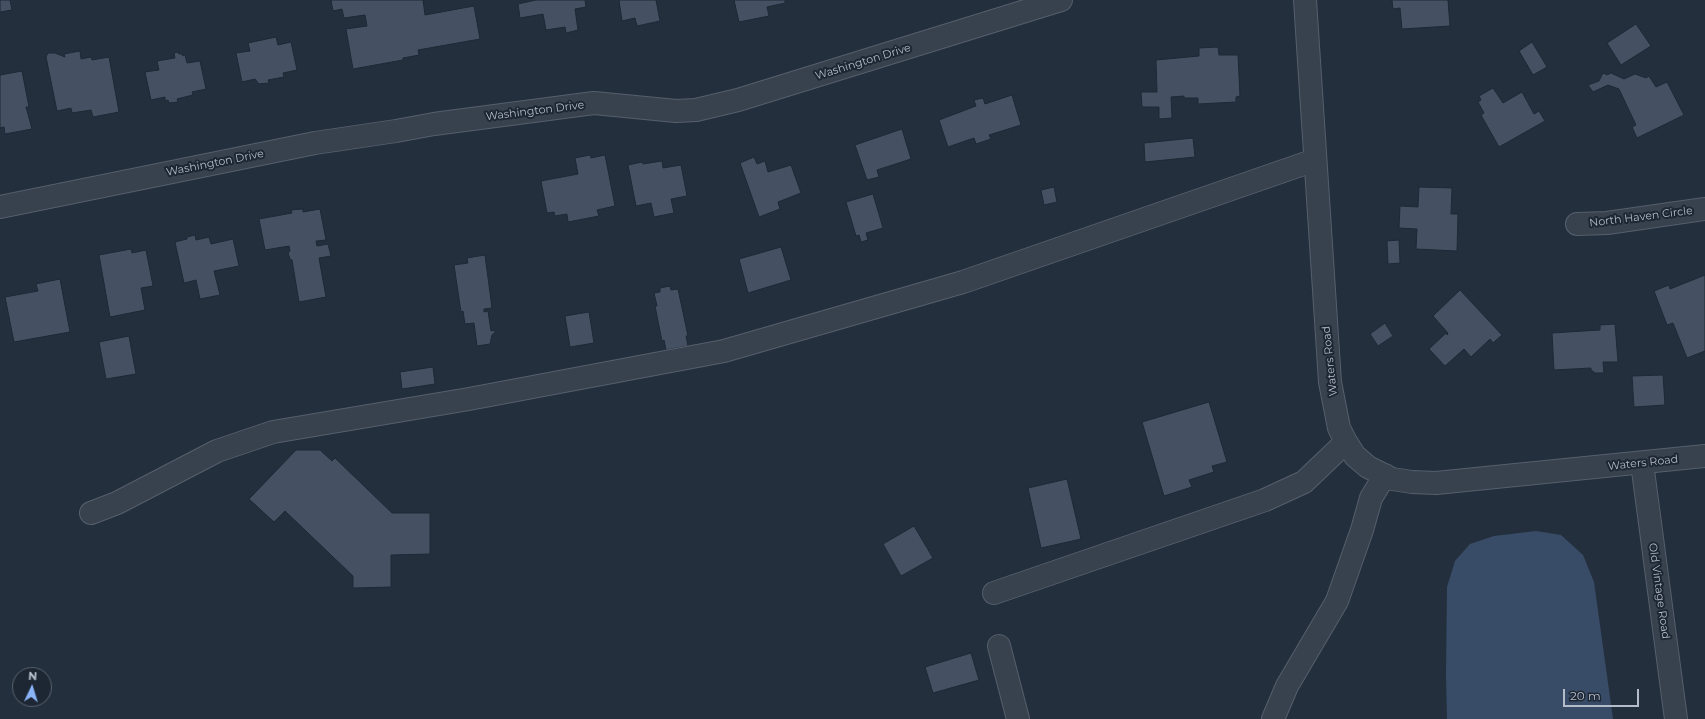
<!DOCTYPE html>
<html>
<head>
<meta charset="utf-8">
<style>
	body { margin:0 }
	#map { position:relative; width:1705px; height:719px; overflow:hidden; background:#242f3e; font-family:Montserrat,sans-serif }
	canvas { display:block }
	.north { position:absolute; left:12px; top:667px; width:40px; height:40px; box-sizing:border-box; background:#1d2633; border:1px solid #59626f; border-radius:50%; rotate:4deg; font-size:11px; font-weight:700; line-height:16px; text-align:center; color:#b4bcc9 }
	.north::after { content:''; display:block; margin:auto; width:14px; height:18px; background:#8ab4f8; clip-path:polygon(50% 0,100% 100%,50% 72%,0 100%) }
	.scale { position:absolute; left:1563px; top:689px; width:76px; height:18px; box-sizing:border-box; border:2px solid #b4bcc9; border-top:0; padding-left:5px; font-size:12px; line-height:14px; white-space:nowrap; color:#b4bcc9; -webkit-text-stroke:3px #1d2633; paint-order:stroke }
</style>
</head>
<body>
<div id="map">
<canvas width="1705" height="719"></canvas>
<div class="north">N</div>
<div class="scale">20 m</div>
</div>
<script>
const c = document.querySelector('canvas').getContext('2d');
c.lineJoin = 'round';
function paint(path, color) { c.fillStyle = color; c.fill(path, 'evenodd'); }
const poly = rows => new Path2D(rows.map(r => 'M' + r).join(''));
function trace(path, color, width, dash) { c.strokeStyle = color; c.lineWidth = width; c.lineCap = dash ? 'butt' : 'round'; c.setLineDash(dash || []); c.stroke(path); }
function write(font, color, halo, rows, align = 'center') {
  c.font = font + ' Montserrat,sans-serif'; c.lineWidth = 4; c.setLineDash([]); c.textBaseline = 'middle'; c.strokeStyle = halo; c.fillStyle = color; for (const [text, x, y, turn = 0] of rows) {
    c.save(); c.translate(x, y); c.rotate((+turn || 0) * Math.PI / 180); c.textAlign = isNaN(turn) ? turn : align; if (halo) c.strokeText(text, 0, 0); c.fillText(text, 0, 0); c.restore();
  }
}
paint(poly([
	[1536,531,1561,535,1583,555,1594,582,1613,719,1447,719,1446,676,1447,587,1455,561,1470,544,1494,536]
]), '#394c67');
const building = poly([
	[0,0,10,0,12,10,0,12,0,0],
	[331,0,423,0,425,15,474,6,480,39,418,50,419,55,403,58,403,60,353,69,346,29,367,26,365,15,344,18,342,9,333,11,331,0],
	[536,0,585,0,586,7,575,9,578,30,566,33,565,27,546,30,543,14,520,18,518,4,536,0],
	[619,0,656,0,660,21,637,26,635,18,622,21,619,0],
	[734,0,785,0,785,3,767,7,769,16,739,22,734,0],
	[1392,0,1448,0,1450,26,1402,29,1400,8,1393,9,1392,0],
	[1636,24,1651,46,1621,65,1607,43,1636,24],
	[276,37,278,45,291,42,297,70,283,73,284,77,268,80,269,83,259,84,255,79,242,82,236,53,250,51,248,43,276,37],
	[1532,42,1547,67,1533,75,1519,51,1532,42],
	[1218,47,1219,55,1238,55,1240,96,1236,97,1236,102,1198,104,1198,98,1184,98,1184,96,1171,97,1172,118,1159,119,1159,107,1142,107,1141,92,1157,92,1156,60,1199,56,1199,48,1218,47],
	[80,51,81,59,91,57,92,60,109,57,119,112,93,117,91,110,72,113,71,108,57,111,46,57,48,53,55,53,65,57,64,54,80,51],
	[178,52,179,54,182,54,183,56,185,55,187,63,200,61,206,89,192,92,193,95,177,99,178,102,169,103,168,100,165,101,165,97,151,100,145,72,159,70,157,61,175,58,174,53,178,52],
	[22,71,29,107,26,107,32,129,5,134,4,127,0,128,0,75,22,71],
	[1603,73,1607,75,1611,73,1624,79,1635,74,1646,78,1649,76,1656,87,1667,82,1684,115,1637,138,1632,127,1636,125,1619,89,1608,85,1593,92,1588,85,1599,81,1603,73],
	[1493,88,1503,103,1522,92,1534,114,1539,111,1545,121,1499,147,1481,115,1484,113,1478,102,1481,100,1479,96,1493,88],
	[1012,95,1021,125,989,135,991,139,976,144,974,138,948,147,939,120,976,106,974,100,983,98,985,104,1012,95],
	[902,129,911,159,877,170,879,177,867,180,855,145,902,129],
	[1193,138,1195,157,1145,162,1144,143,1193,138],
	[590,155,591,158,605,155,615,206,597,210,599,216,568,222,567,214,555,216,554,212,547,213,541,181,578,174,575,158,590,155],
	[754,157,757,164,765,161,768,172,791,165,801,193,778,202,780,209,759,217,740,163,754,157],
	[662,161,663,168,681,165,687,196,671,199,674,213,654,217,651,203,636,206,628,165,642,162,643,164,662,161],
	[1054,187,1057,202,1044,205,1041,190,1054,187],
	[1419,187,1452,188,1451,214,1458,214,1457,251,1416,249,1417,229,1399,228,1400,206,1418,207,1419,187],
	[873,194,883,228,866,233,868,240,861,242,859,235,856,236,846,202,873,194],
	[303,209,303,212,320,209,326,240,316,241,317,246,328,244,331,256,319,258,326,297,299,302,292,260,290,259,288,253,290,251,289,246,265,250,259,219,292,213,291,210,303,209],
	[195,235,196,240,209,237,211,244,233,239,239,266,214,271,220,295,200,299,196,280,184,283,175,242,187,239,187,237,195,235],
	[1399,240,1400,263,1388,264,1387,241,1399,240],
	[781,247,791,280,748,293,739,259,781,247],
	[131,249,132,253,146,250,153,286,141,288,145,310,110,317,99,255,131,249],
	[485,255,492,308,484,309,484,312,488,311,491,331,495,330,495,332,492,335,490,344,477,346,474,323,465,324,463,311,461,312,454,265,468,263,467,258,485,255],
	[1705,275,1705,351,1687,358,1673,323,1667,325,1654,291,1669,285,1670,289,1705,275],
	[60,279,70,332,14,342,5,297,38,291,36,284,60,279],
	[670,286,671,290,678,289,688,336,686,336,688,346,666,350,664,340,662,341,655,306,657,306,654,293,660,292,660,288,670,286],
	[1460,290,1502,335,1493,343,1490,339,1471,357,1464,349,1445,366,1429,349,1446,333,1447,335,1448,333,1433,316,1460,290],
	[589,312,594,343,570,347,565,316,589,312],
	[1385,323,1393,336,1378,346,1370,334,1385,323],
	[1615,324,1618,362,1603,362,1604,373,1595,373,1591,370,1591,368,1554,370,1552,333,1600,330,1600,325,1615,324],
	[129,336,136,374,106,379,99,342,129,336],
	[433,367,435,384,402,389,400,372,433,367],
	[1663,375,1665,405,1634,407,1632,376,1663,375],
	[1209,402,1227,462,1212,466,1214,472,1189,480,1192,487,1164,496,1142,422,1209,402],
	[296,450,320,450,332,461,335,458,392,513,430,513,430,554,391,555,391,587,353,588,353,576,285,511,274,522,249,499,296,450],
	[1067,479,1081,539,1041,548,1028,488,1067,479],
	[914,526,933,558,901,576,883,544,914,526],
	[971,653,979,680,933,693,925,667,971,653]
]);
paint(building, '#455162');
trace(building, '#1f2835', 1);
const minor = poly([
	[1305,0,1330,382,1339,428,1346,442,1355,456,1368,467,1392,479,1412,482,1436,483,1705,456],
	[0,207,315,143,396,131,434,124,594,103,676,111,696,110,738,100,1061,0],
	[1577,224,1607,223,1705,209],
	[1642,463,1676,719],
	[91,513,117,503,217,451,273,432,469,399,724,351,963,282,1315,160],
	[994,593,1265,500,1304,482,1346,442],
	[999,646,1018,719],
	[1273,719,1287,686,1337,601,1362,530,1371,498,1385,475]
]);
trace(minor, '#565f6c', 24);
trace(minor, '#38414e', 22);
write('11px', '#b4bcc9', '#1d2633', [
	["Washington Drive",863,62,-17],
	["Washington Drive",535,111,-7],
	["Washington Drive",215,163,-11],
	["North Haven Circle",1641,217,-7],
	["Waters Road",1330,361,-96],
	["Waters Road",1643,463,-6],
	["Old Vintage Road",1659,591,82]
]);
</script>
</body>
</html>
